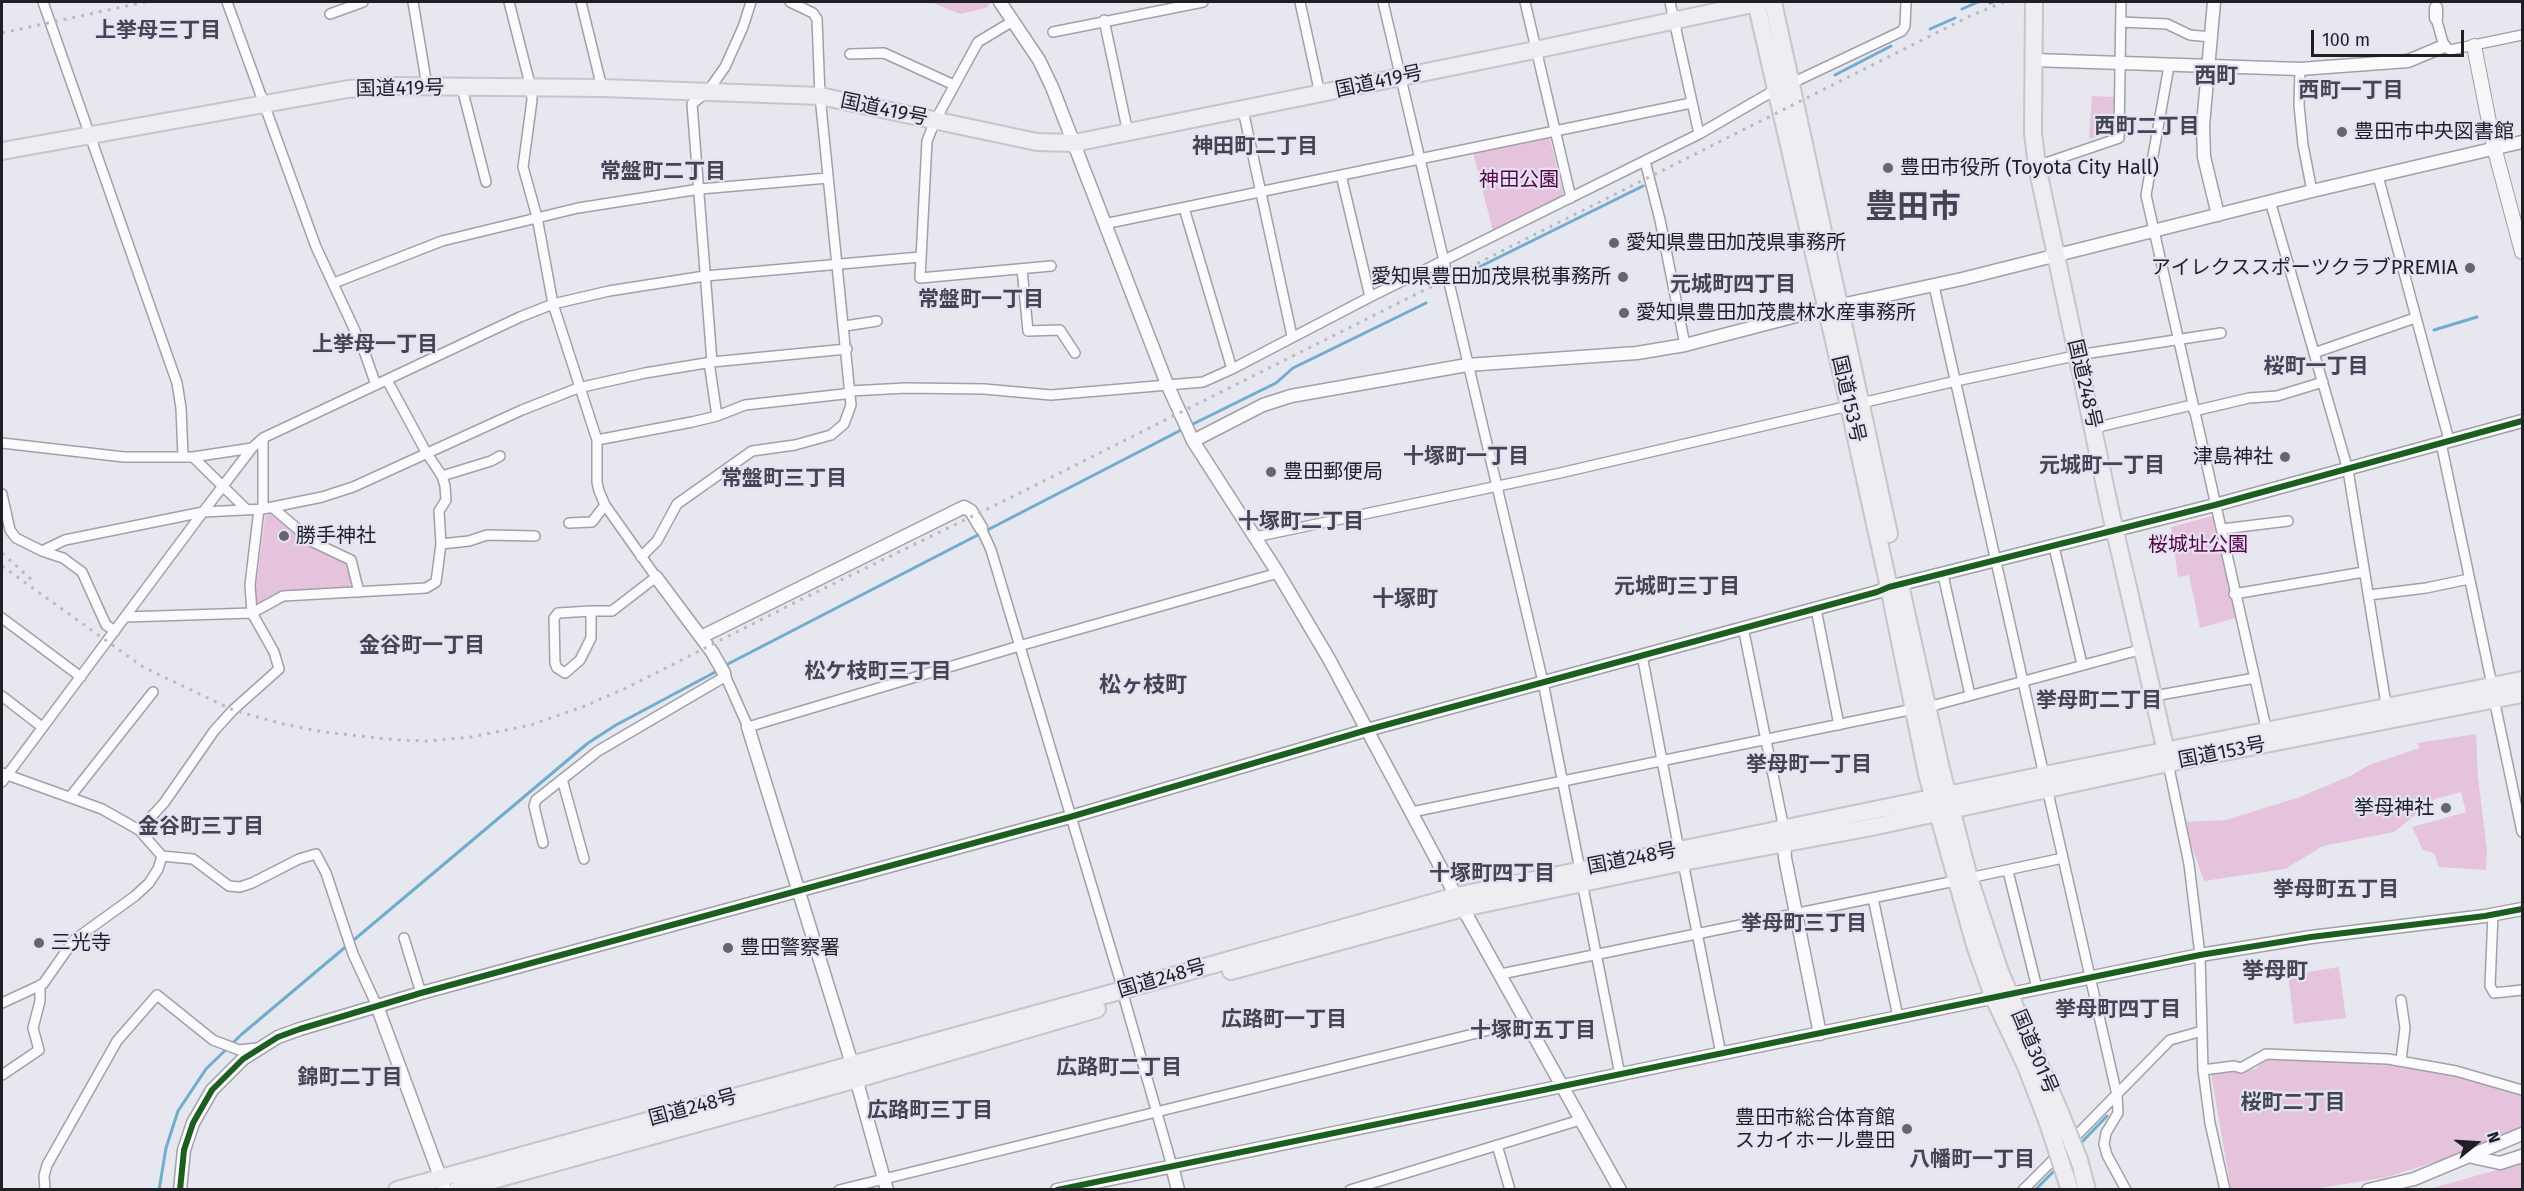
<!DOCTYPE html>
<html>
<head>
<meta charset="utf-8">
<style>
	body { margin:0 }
	#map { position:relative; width:2524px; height:1191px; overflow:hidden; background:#e7e7f0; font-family:"Fira Sans",sans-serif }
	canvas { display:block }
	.frame { position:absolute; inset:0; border:3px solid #1f1f25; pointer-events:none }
	.north { position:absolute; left:2446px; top:1113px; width:60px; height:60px; -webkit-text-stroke:4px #e3e3f4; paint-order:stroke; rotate:72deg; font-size:16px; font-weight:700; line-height:24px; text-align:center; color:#1f1f25 }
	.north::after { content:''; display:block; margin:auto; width:21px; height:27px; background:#1f1f25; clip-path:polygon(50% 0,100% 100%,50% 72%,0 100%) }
	.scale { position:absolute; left:2311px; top:30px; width:153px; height:27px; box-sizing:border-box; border:3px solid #1f1f25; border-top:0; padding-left:8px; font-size:18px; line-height:21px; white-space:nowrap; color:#1f1f25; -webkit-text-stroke:4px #e3e3f4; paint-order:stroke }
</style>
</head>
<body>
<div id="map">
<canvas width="2524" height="1191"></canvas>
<div class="frame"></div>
<div class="north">N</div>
<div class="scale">100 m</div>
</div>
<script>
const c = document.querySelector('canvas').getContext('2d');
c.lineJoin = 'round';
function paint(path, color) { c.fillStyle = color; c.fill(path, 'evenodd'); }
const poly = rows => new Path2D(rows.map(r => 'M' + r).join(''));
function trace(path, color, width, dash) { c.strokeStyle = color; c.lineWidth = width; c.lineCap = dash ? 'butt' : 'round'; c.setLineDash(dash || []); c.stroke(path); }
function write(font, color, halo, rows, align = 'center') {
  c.font = font + ' "Fira Sans","Noto Sans JP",sans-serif'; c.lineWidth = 4.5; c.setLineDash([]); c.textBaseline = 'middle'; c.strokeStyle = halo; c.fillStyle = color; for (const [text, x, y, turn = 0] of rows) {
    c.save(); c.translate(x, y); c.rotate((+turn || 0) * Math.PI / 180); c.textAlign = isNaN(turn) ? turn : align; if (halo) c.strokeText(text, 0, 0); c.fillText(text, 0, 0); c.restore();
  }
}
paint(poly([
	[931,2,992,2,986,8,960,14],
	[2092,96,2115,97,2110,133,2089,139],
	[1547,137,1550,139,1563,193,1561,197,1535,212,1493,231,1473,153],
	[270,513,348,560,353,580,350,582,351,588,280,593,259,604,256,603,256,587,265,517],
	[2216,515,2236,618,2200,628,2189,575,2178,577,2171,527],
	[2476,734,2478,777,2487,851,2486,870,2439,867,2434,853,2423,850,2412,827,2466,812,2461,792,2435,799,2394,832,2323,846,2285,869,2204,881,2183,822,2226,820,2300,797,2352,775,2369,765,2419,748,2418,743],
	[2339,967,2346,1018,2294,1024,2288,975],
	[2351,1056,2417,1066,2522,1092,2522,1128,2456,1155,2388,1177,2313,1189,2231,1189,2211,1074,2256,1069,2266,1058],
	[2522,1164,2522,1189,2429,1189,2493,1171]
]), '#e6c3dd');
trace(poly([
	[1990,3,1993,2],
	[1962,9,1978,2],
	[1930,29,1955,18],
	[1835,75,1891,46],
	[1465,274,1643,186],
	[2434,330,2477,317],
	[1191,425,1276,383,1293,368,1426,303],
	[724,666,1185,428],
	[2079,1145,2107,1116],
	[159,1190,166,1148,178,1111,206,1069,242,1034,588,743,616,725,719,670],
	[2035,1190,2056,1169]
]), '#6faccd', 3);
const minor = poly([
	[43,2,177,383,181,408,183,456],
	[227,2,316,247,363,348,376,385],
	[413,2,427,86],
	[509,2,531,88,532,100,523,167,537,217,553,304,597,440,597,482,599,491,605,505,656,577,612,611,591,611,558,613,554,618,555,663,557,668,565,673,580,660,591,638,591,611],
	[581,2,602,88],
	[1300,2,1320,94],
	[1383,2,1543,682,1580,870],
	[1525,2,1571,198],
	[1670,2,1699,134],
	[330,14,363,2],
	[2436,18,2444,46,2450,50,2522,35],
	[1104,20,1128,133],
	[1013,21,978,42,935,121,927,141,920,278,1051,266],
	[2121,22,2167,24,2190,35,2211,37],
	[1053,32,1203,2],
	[850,54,884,53,954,85],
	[2169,66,2146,195,2267,732],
	[2300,69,2299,105,2303,145,2312,191],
	[1790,84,1902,31,1905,26,1906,2],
	[462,88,486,182],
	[1243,110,1292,336],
	[1645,161,1660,220,1685,345],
	[2037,166,2119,138,2121,2],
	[1341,175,1370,297],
	[2378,176,2449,440],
	[2270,201,2348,470,2387,710],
	[1184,208,1232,369],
	[1104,224,1691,103],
	[1022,269,1028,331,1060,330,1075,353],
	[334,283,442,241,578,208,700,189,828,178],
	[1934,286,2044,775],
	[845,326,877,321],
	[2314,353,2415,318],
	[709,362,717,416],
	[712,362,692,104,708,91,725,67,743,27,751,2],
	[2194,411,2249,398,2277,396,2323,382],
	[2094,428,2192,405],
	[597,440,692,422,717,416,745,405,844,394,850,391,906,388,984,389,1051,395,1203,382,1232,369,1370,297,1699,134,1775,90],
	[2,443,124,457,193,457,252,448],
	[2441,443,2492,685],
	[193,457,246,509],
	[442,476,491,461,500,456],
	[2,494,10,530,16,538,42,551,63,558,82,572,106,625,115,631],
	[273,508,313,542,351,560,359,592],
	[263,509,263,438],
	[569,523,592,522,605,505],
	[981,528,991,550,1123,990],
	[2222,529,2288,521],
	[1255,537,1560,473,1956,381,2084,354,2221,333],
	[441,544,469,541,487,535,535,536],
	[2054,547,2082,664],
	[42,551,65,540,203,512,263,509,322,497,353,487,522,410,578,388,645,373,712,362,847,349],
	[641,557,657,541,677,504,752,451,795,445,831,435,844,424,851,405,820,96,817,19,813,13,790,2],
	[1943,575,1970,695],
	[2234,594,2364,572],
	[2369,595,2426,588,2469,579],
	[1816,609,1839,725],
	[125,617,252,613,283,596,426,588,436,582,441,544,439,511,446,500,445,486,442,476,426,452,387,380],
	[2,618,81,677],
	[1743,627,1784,829],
	[1642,655,1679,850],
	[724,673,748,727,1026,644,1278,573],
	[2,696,42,727],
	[2154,696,2255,678],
	[2494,699,2522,832],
	[1928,707,2143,649],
	[2168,763,2189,864,2200,955,2203,1070,2210,1123,2225,1190],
	[2,773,102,809,139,830,162,856,193,859,229,886,240,887,252,883,299,859,316,854,326,873,353,954,377,1006],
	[562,779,584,859],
	[2,782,203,512,252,448,263,438,520,317,553,304,609,291,705,276,920,257],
	[2047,788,2117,1095,2118,1113,2106,1133,2104,1144,2107,1155,2126,1190],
	[70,797,153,692],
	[1412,812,1914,709],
	[139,830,164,803,214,731,233,710,279,669,274,652,252,613,250,585,259,509],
	[543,843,534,806,536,800,598,751,726,676],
	[1683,862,1721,1054],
	[2008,871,2037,988],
	[1969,878,2063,858],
	[1582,882,1620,1075],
	[1873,898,1898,1017],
	[2493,914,2490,986,2494,993,2522,990],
	[404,938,421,993],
	[1501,974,1955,881],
	[2401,1000,2405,1028,2401,1060],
	[1125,1001,1172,1166],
	[2,1003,43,984,74,940,135,896,149,883,158,869,162,856],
	[2203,1070,2234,1066,2241,1068,2266,1054,2388,1059,2456,1071,2522,1090],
	[2,1075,39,1050,33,1028,40,1001,40,985],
	[2069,1143,2170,1040,2202,1031],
	[1497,1145,1510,1190],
	[45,1190,44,1176,47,1165,117,1041,157,995,213,1040,239,1050,257,1048],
	[839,1190,1526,1021],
	[1350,1190,1580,1120],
	[2023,1190,2060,1153]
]);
const tertiary = poly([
	[1000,2,1039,60,1052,87,1167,384,1193,441,1278,573,1329,659,1456,896,1620,1190],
	[2214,2,2203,125,2204,157,2218,215],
	[2436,8,2436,18],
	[2033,60,2300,69,2408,61,2444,46],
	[1193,441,1263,405,1291,396,1467,365,1637,353,1685,345,1827,308,1962,279,2312,191,2522,142],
	[656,577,712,652,724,673],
	[701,637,964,507,971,511,981,528],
	[748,727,852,1064,887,1190],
	[1784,837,1785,858,1820,1034],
	[377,1006,445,1190],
	[2472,1157,2500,1163,2522,1156],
	[1172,1166,1178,1190],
	[180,1190,184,1150,193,1123,212,1090,243,1059,278,1037,300,1029,421,993,1070,817,1367,730,1877,592,1889,587,2215,505,2522,421],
	[1057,1190,2200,955,2311,937,2485,916,2522,909],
	[2368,1190,2414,1179,2522,1134]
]);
const secondary = poly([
	[2474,46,2494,147,2522,252]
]);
const trunk = poly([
	[1756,2,1849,406,1889,587,1927,774,1975,945,1993,996,2026,1066,2048,1123],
	[1773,2,1889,534],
	[2034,2,2033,133,2037,166,2111,514,2168,760],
	[2,151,348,89,391,86,602,88,820,96,1037,142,1074,143,1535,50,1762,2],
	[1901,589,1941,769,1969,878,2000,972,2061,1115],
	[1231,971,1463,908,1683,862,1867,828,2168,763,2522,694],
	[2079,1160,2087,1190],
	[2065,1175,2070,1190],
	[397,1190,1123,990,1456,896,2044,775,2522,680],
	[457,1190,857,1079,1097,1009]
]);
trace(minor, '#a0a0a7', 12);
trace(tertiary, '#a0a0a7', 15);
trace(secondary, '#a0a0a7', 16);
trace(trunk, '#c5c5ca', 20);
trace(minor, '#fbfbfd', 9);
trace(tertiary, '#fbfbfd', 12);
trace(secondary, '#f7f5f8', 14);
trace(trunk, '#efecf2', 16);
trace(poly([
	[2,33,145,2],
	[2,553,32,580],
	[2,566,143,667,233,710,283,724,323,732,397,740,428,741,471,737,531,725,585,706,628,687,798,601,1020,493,1970,16,2004,2]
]), '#bbbbbd', 3, [3, 6]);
const trunkBridge = poly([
	[2061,1115,2079,1160],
	[2048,1123,2065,1175]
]);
trace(trunkBridge, '#c5c5ca', 20, []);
trace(trunkBridge, '#efecf2', 16);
trace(poly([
	[180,1190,184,1150,193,1123,212,1090,243,1059,278,1037,300,1029,421,993,1070,817,1367,730,1877,592,1889,587,2215,505,2522,421],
	[1057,1190,2200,955,2311,937,2485,916,2522,909]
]), '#1b5e20', 6);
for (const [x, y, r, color] of [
	[2342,132,6,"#65656c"],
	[1888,168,6,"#65656c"],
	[1614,243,6,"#65656c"],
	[2470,268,6,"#65656c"],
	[1623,277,6,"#65656c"],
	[1624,313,6,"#65656c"],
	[2285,457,6,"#65656c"],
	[1271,472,6,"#65656c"],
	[284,536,6,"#65656c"],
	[2446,808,6,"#65656c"],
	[39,943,6,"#65656c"],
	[728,948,6,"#65656c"],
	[1907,1129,6,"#65656c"]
]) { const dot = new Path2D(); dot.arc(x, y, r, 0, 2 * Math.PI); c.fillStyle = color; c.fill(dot); trace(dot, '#e3e3f4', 2); }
write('20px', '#1f1f25', '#e3e3f4', [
	["国道419号",1379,82,-12],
	["国道419号",400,89,-1],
	["国道419号",884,110,12],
	["国道248号",2084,384,77],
	["国道153号",1848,399,77],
	["国道153号",2222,753,-11],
	["国道248号",1632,859,-11],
	["国道248号",1162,979,-16],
	["国道301号",2034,1052,67],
	["国道248号",693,1108,-15]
]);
write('20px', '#1f1f25', '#e3e3f4', [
	["豊田市中央図書館",2354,132],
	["豊田市役所 (Toyota City Hall)",1900,168],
	["愛知県豊田加茂県事務所",1626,243],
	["アイレクススポーツクラブPREMIA",2458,268,"right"],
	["愛知県豊田加茂県税事務所",1611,277,"right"],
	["愛知県豊田加茂農林水産事務所",1636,313],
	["津島神社",2273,457,"right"],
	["豊田郵便局",1283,472],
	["勝手神社",296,536],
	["挙母神社",2434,808,"right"],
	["三光寺",51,943],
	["豊田警察署",740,948],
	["豊田市総合体育館",1895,1118,"right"],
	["スカイホール豊田",1895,1141,"right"]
], 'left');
write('20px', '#5b0245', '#e3e3f4', [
	["神田公園",1519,180],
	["桜城址公園",2198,545]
]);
write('bold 21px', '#454552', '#e3e3f4', [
	["上挙母三丁目",158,31],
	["西町一丁目",2351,91],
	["西町二丁目",2147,127],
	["神田町二丁目",1255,147],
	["常盤町二丁目",663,172],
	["元城町四丁目",1733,285],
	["常盤町一丁目",981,300],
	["上挙母一丁目",375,345],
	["桜町一丁目",2316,367],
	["十塚町一丁目",1466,457],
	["元城町一丁目",2102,466],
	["常盤町三丁目",784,479],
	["十塚町二丁目",1301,522],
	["元城町三丁目",1677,587],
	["金谷町一丁目",422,646],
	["松ケ枝町三丁目",878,672],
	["挙母町二丁目",2099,701],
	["挙母町一丁目",1809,765],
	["金谷町三丁目",201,827],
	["十塚町四丁目",1492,874],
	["挙母町五丁目",2336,890],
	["挙母町三丁目",1804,924],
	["挙母町四丁目",2118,1010],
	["広路町一丁目",1284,1020],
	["十塚町五丁目",1533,1031],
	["広路町二丁目",1119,1068],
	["錦町二丁目",350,1078],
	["桜町二丁目",2293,1103],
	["広路町三丁目",930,1111],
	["八幡町一丁目",1972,1160]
]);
write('bold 22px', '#454552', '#e3e3f4', [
	["西町",2216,77],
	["十塚町",1405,600],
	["松ヶ枝町",1143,686],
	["挙母町",2275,972]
]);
write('bold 32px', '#454552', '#e3e3f4', [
	["豊田市",1913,208]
]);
</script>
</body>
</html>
